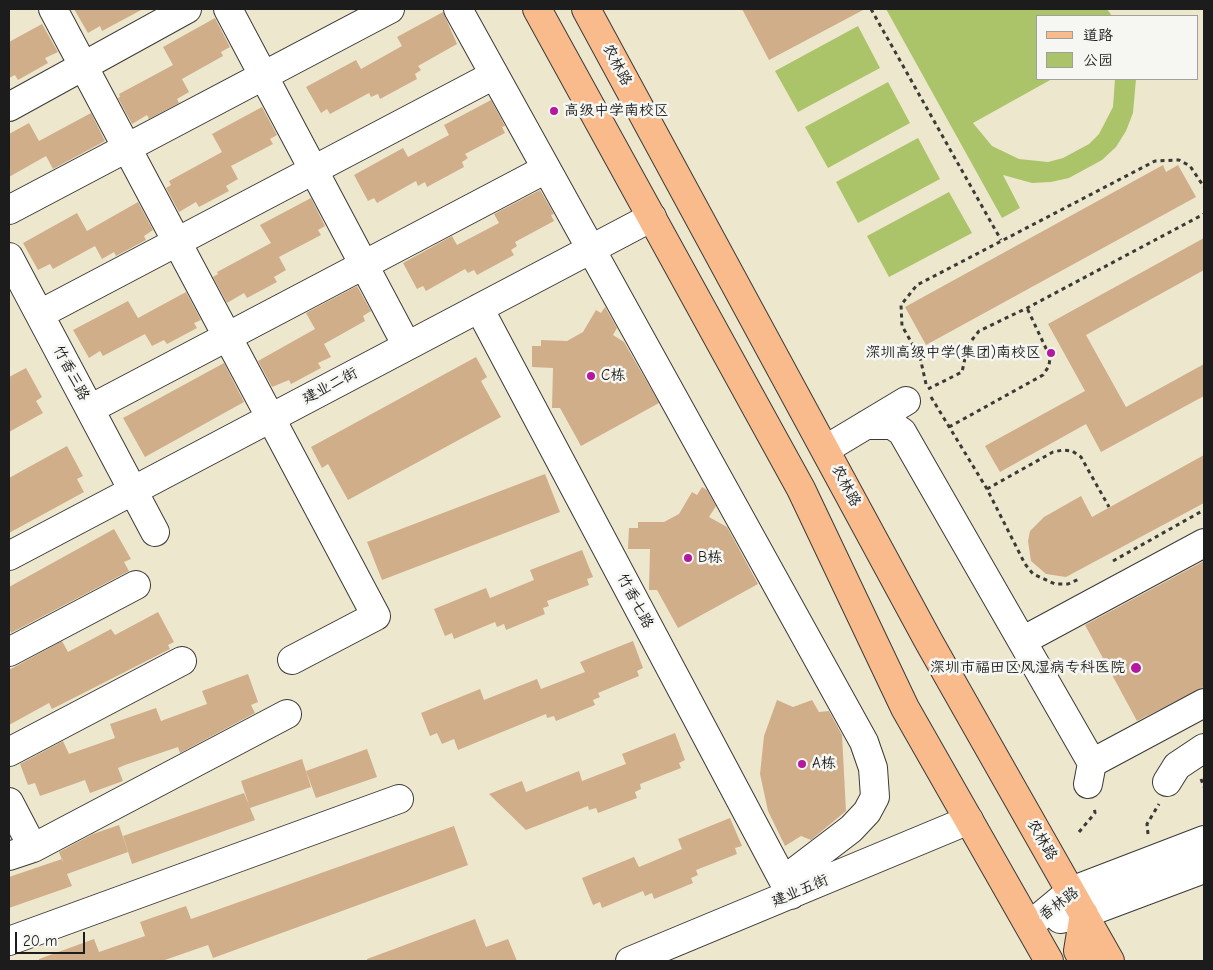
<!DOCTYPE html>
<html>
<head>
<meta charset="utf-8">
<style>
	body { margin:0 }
	#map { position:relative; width:1213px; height:970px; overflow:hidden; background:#ede7ce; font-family:"Comic Neue","LXGW WenKai TC",sans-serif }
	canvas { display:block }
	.frame { position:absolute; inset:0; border:10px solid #1c1c1c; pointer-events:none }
	.legend { position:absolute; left:1036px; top:15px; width:162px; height:65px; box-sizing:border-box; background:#f6f6f2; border:1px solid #9f9f9c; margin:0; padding:6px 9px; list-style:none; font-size:15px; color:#1c1c1c }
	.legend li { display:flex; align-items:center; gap:10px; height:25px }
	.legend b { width:25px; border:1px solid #9f9f9c }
	.scale { position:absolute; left:15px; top:932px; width:70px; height:22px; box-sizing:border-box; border:2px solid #1c1c1c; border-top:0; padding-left:6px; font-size:15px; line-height:18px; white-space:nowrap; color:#1c1c1c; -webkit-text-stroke:4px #f6f6f2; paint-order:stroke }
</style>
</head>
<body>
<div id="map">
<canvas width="1213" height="970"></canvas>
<div class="frame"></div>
<ul class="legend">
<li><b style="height:6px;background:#fabb8c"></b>道路</li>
<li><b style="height:14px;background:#acc469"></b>公园</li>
</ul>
<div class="scale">20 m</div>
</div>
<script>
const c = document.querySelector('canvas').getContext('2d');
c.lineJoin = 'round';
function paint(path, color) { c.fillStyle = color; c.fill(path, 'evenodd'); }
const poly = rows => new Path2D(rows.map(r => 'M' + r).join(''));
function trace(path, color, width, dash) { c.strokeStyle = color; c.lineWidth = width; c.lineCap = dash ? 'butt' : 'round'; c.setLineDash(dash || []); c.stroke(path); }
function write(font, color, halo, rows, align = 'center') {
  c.font = font + ' "Comic Neue","LXGW WenKai TC",sans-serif'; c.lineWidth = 5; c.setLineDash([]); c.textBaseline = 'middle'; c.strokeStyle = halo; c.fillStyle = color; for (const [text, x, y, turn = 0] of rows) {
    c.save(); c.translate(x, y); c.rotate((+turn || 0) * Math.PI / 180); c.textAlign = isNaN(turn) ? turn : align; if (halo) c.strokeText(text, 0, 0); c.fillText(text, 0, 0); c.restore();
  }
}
paint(poly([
	[886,9,1107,9,1112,16,1037,16,1037,79,1052,79,973,123,992,146,1019,159,1048,162,1063,158,1089,144,1099,134,1113,107,1115,79,1136,79,1133,113,1126,131,1116,147,1102,160,1069,178,1051,182,1032,183,1003,175,1020,208,1002,218],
	[858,26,880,68,798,112,775,71],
	[888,82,910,123,828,168,805,127],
	[918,138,940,179,858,223,836,182],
	[949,192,972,233,889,277,867,236]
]), '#acc469');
paint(poly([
	[74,9,143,9,102,31,100,26,88,33],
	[742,9,865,9,769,60],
	[443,12,457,44,418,66,421,70,415,74,417,79,380,99,378,94,371,97,369,93,330,114,327,109,321,113,306,87,356,60,361,69,402,46,397,37],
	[215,18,230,47,221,52,223,56,182,79,189,92,177,99,179,103,149,119,147,115,132,124,118,98,120,97,119,94,173,65,163,47],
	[42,24,58,52,45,58,48,63,18,80,15,75,9,78,9,42],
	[491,100,505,126,502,127,505,133,465,154,468,158,462,162,464,167,427,187,425,182,418,186,416,181,377,203,374,198,368,201,354,175,403,148,408,157,449,135,444,125],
	[262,107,277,135,270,139,273,144,231,166,238,179,226,186,229,191,199,207,196,202,179,212,166,188,171,185,169,181,222,152,212,134],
	[91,113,105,141,53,169,46,156,9,177,9,134,29,123,39,141],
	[1163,165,1166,172,1178,165,1196,197,926,345,905,307],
	[540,190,554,214,551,215,554,221,515,242,517,246,511,250,514,255,477,275,474,270,468,273,465,269,426,291,423,286,417,289,403,263,452,236,457,245,499,223,494,214],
	[311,198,325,226,318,230,321,235,279,257,286,270,274,277,277,282,247,298,244,293,227,303,213,277,218,274,217,272,271,243,260,225],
	[138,202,153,230,144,236,146,240,116,256,114,252,102,259,95,246,53,269,50,264,38,270,23,243,77,213,87,231],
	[1204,238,1204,270,1086,335,1126,407,1204,364,1204,396,1101,452,1086,424,1000,472,985,446,1085,391,1048,324],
	[357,286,371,311,363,316,365,321,324,344,331,357,318,363,321,368,291,384,289,380,272,387,258,361,315,329,306,313],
	[186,292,201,320,194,323,197,328,167,344,164,340,152,346,145,334,103,356,100,351,89,358,73,330,128,301,138,318],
	[605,307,617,328,613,335,624,342,659,403,581,446,560,408,552,408,553,368,532,367,532,346,541,346,541,340,567,341,583,332,596,310,601,313],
	[476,357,487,377,481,381,501,417,348,500,328,464,322,468,311,447],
	[224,363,244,402,145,457,123,418],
	[26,368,42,397,36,401,43,413,9,432,9,377],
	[67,446,83,476,77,479,84,492,9,533,9,478],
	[1204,455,1204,503,1066,577,1046,574,1031,561,1028,541,1030,531,1044,517,1081,496,1092,517],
	[545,474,560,512,382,580,367,542],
	[702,487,707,490,716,506,709,517,727,527,758,584,678,628,657,590,649,590,650,549,628,549,629,528,638,528,638,522,664,522,679,514,692,492,697,495],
	[114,529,131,559,124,562,129,571,11,633,9,628,9,587],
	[582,550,593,577,587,579,589,585,547,601,549,606,543,608,545,614,506,630,504,624,497,627,495,622,454,639,452,633,445,636,434,609,486,588,490,598,534,580,530,570],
	[1204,561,1204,687,1137,721,1085,625],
	[158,612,174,642,168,645,170,649,52,709,49,703,9,725,9,670,62,641,68,652,111,629,115,635],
	[633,641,643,668,637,671,639,676,598,693,600,697,593,700,595,705,556,721,554,716,547,718,546,714,458,750,454,739,442,744,437,733,430,736,421,713,480,689,484,700,537,679,541,689,585,672,580,662],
	[248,674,258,702,251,705,255,713,180,753,178,747,125,765,118,768,123,781,90,793,85,780,40,796,35,783,28,785,20,764,63,741,69,754,115,738,110,724,156,708,161,721,207,704,202,691],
	[777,700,793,707,812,700,819,712,829,711,842,735,846,811,811,840,801,836,785,846,768,811,760,774,764,736],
	[675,733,685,760,679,763,681,768,640,784,641,789,635,792,637,798,598,813,596,808,589,810,588,806,526,830,489,794,522,781,526,792,579,771,582,781,626,764,622,754],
	[367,749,377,777,316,798,306,771],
	[302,759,311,787,250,808,255,820,132,864,123,836,244,793,249,805,241,781],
	[730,818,742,846,735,848,737,854,696,870,698,875,691,878,693,883,654,899,652,893,645,896,643,891,602,908,600,902,593,905,582,878,634,857,639,867,682,849,678,839],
	[119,825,128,852,67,874,72,886,9,908,9,877,62,859,64,865,59,852,93,834],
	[454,826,468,865,213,958,208,945,162,961,39,961,39,959,94,939,99,952,145,936,140,922,186,906,191,919],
	[475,919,486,947,508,939,517,961,367,961,367,959]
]), '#d1ae8a');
const minor = poly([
	[53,9,376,616,292,660],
	[228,9,407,346],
	[458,9,864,742,873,768,875,797,867,812,851,829,784,880],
	[9,107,187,9],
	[9,210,390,9],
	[9,257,155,532],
	[479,308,791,895],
	[40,314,494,75],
	[90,409,546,169],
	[866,425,892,425,902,432,1092,763,1088,784],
	[826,449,906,401],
	[9,556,652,217],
	[1022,641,1204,543],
	[9,652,136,585],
	[9,752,182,661],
	[1092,763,1204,703],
	[1167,782,1177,766,1204,748],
	[9,802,33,848],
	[9,856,33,848,287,714],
	[1060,919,1084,914,1204,869],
	[1030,925,1071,891,1204,840],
	[9,941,399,799],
	[630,961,969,820]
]);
const major = poly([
	[537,9,801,489,905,708,1049,961],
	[586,9,929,642,1110,961],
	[1084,961,1078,951,1084,914]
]);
trace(minor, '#3b3a37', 30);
trace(major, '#3b3a37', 30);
trace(poly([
	[871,9,1001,240],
	[926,384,920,357,902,326,901,305,917,285,1155,161,1179,160,1190,166,1204,187],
	[928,389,962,372,968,345,979,331,1027,308,1204,214],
	[931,397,987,489,1025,564,1033,574,1055,584,1068,584,1079,579],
	[949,427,1043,375,1049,366,1050,357,1027,308],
	[987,489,1053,452,1063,450,1072,451,1081,457,1109,507],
	[1113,561,1204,510],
	[1201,779,1204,787],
	[1079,832,1095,813,1094,806],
	[1148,834,1147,824,1159,804]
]), '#3b3a37', 3, [4, 4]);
trace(minor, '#fff', 28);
trace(major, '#fabb8c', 28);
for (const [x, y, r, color] of [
	[554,111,5,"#b5179e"],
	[1051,353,5,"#b5179e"],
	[591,376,5,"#b5179e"],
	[688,558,5,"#b5179e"],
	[1136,668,6,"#b5179e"],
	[802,764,5,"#b5179e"]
]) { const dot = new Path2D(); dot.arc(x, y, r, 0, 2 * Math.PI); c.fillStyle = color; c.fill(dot); trace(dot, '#f6f6f2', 2); }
write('15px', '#1c1c1c', '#f6f6f2', [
	["农林路",617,65,62],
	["竹香三路",71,373,62],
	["建业二街",330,386,-28],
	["农林路",846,486,62],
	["竹香七路",635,601,62],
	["农林路",1042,840,60],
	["建业五街",800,891,-23],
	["香林路",1059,904,-36]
]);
write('15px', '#1c1c1c', '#f6f6f2', [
	["高级中学南校区",564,111],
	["深圳高级中学(集团)南校区",1041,353,"right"],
	["C栋",601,376],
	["B栋",698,558],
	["深圳市福田区风湿病专科医院",1125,668,"right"],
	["A栋",812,764]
], 'left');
</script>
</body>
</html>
